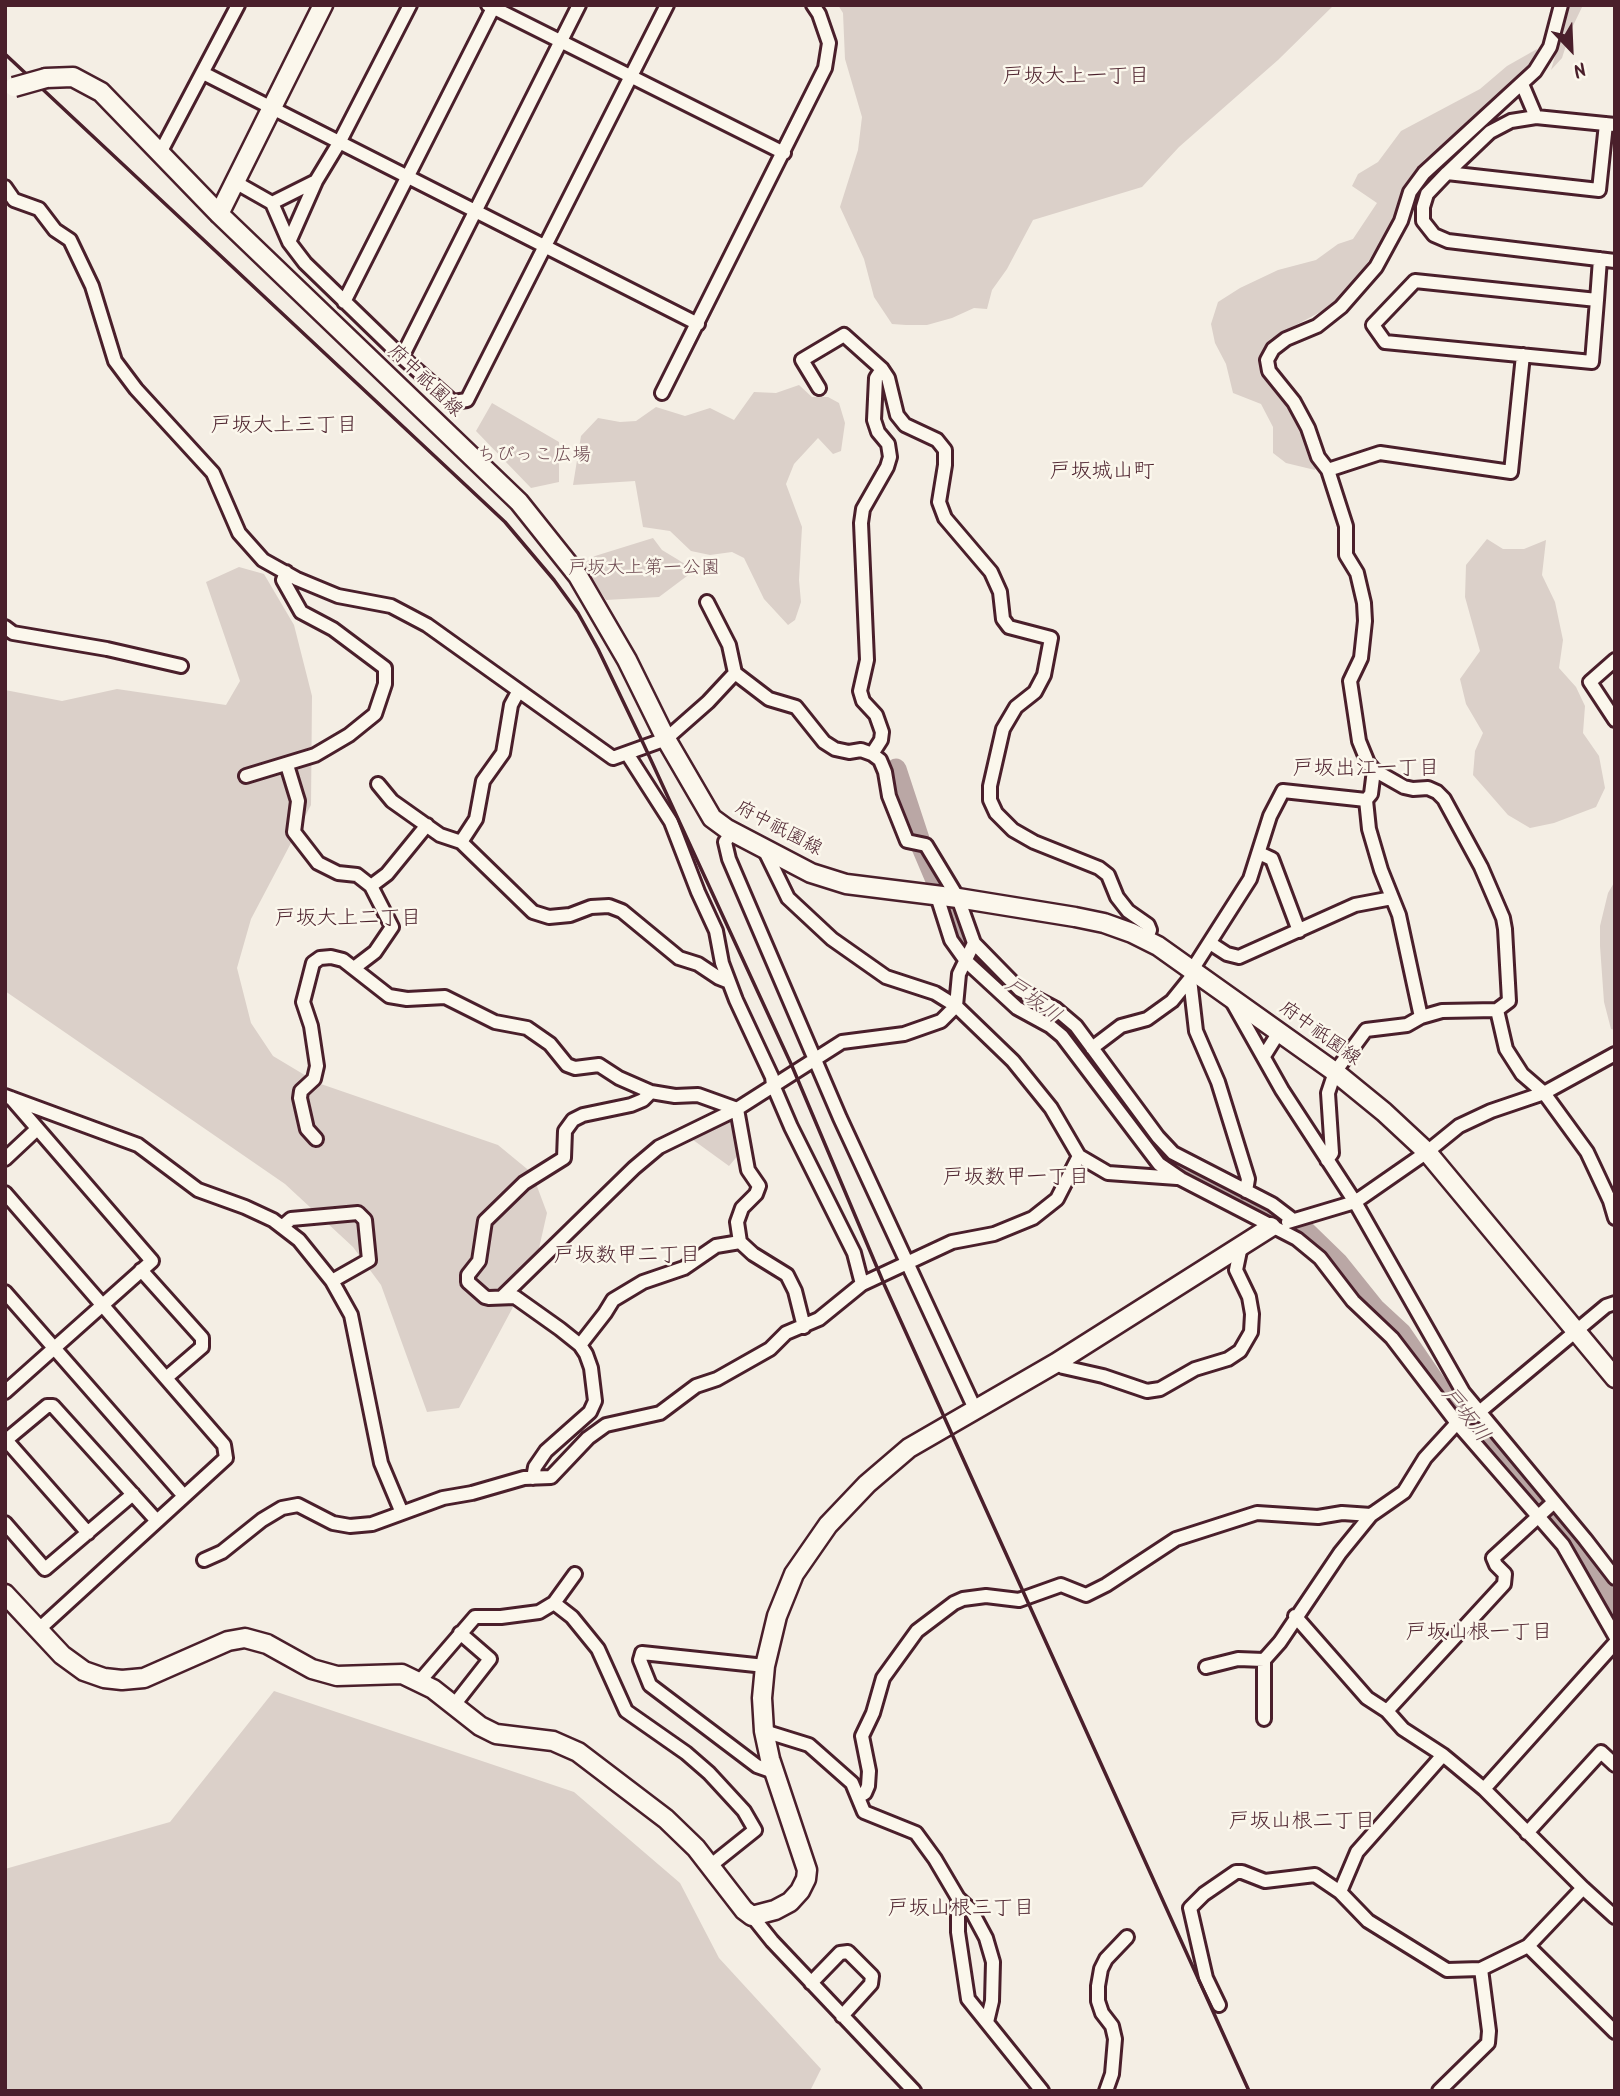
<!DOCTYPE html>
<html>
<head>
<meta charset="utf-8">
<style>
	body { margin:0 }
	#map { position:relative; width:1620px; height:2096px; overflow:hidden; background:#f4eee4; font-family:Kalam,sans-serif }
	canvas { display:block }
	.frame { position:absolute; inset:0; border:7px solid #4a1f2b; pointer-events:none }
	.north { position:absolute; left:1536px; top:14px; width:70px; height:70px; -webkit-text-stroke:5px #fbf7ec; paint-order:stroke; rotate:157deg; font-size:19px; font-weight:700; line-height:28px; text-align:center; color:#4a1f2b }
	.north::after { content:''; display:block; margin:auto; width:24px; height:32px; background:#4a1f2b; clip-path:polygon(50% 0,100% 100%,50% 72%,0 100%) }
</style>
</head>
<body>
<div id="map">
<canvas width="1620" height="2096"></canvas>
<div class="frame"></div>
<div class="north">N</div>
</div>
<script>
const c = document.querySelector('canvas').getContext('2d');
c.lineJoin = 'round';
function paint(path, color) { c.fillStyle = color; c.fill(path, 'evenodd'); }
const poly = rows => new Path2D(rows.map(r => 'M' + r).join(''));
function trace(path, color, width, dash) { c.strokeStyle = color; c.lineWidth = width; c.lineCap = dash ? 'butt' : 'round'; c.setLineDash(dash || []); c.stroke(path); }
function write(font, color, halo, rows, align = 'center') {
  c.font = font + ' Kalam,"Klee One",sans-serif'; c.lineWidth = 5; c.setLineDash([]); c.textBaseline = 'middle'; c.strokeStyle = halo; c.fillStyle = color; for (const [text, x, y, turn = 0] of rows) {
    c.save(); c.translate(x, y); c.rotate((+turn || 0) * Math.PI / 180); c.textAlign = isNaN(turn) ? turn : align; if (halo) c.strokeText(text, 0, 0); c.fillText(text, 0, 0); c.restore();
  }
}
paint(poly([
	[838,5,1334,5,1278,60,1179,147,1142,187,1033,220,1007,269,992,290,987,309,974,308,952,318,927,325,906,325,892,324,874,297,864,259,840,207,858,150,862,117,845,59,843,13],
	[1570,5,1583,5,1571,30,1562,58,1551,70],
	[1537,49,1536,58,1524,74,1461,131,1425,159,1408,182,1396,217,1356,281,1337,303,1270,339,1260,361,1260,375,1280,392,1300,420,1319,462,1315,470,1286,463,1273,453,1273,427,1261,404,1233,393,1226,364,1215,343,1211,324,1218,302,1240,288,1278,270,1316,260,1338,244,1353,239,1377,203,1352,186,1358,174,1378,162,1401,131,1480,89,1507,66],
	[799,385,812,397,828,397,839,403,845,423,841,451,833,454,818,438,794,464,786,484,802,527,799,580,801,602,795,620,788,625,764,599,744,558,732,552,710,555,691,551,670,531,643,527,635,481,573,485,581,436,598,418,620,422,636,421,656,407,685,416,710,408,734,420,754,392,776,393],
	[492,403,559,442,559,482,531,488,476,431],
	[653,538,662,550,695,570,659,597,606,600,582,564,595,556],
	[1487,539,1503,549,1524,549,1546,540,1542,575,1555,602,1563,640,1559,668,1576,687,1585,706,1583,733,1599,756,1605,788,1596,807,1554,823,1530,828,1508,815,1473,775,1475,751,1483,733,1466,704,1460,679,1480,651,1465,597,1466,565],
	[239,567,264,574,294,625,312,696,311,805,251,919,237,968,251,1023,273,1056,318,1083,498,1145,532,1173,547,1213,535,1266,459,1408,427,1412,381,1285,353,1247,285,1184,5,991,5,690,62,701,117,689,226,705,240,681,206,582],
	[1615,881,1615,1030,1611,1029,1604,1002,1600,946,1600,926,1608,893],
	[729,1117,734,1120,739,1154,729,1166,689,1137],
	[274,1691,574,1792,680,1883,719,1958,821,2069,810,2091,5,2091,5,1869,170,1822]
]), '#dbd0c9');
trace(poly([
	[896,769,921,845,938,885],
	[954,916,972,952,999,979,1024,1000,1069,1028,1119,1101,1159,1154,1187,1177,1217,1191,1272,1212],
	[1302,1228,1338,1263,1375,1309,1401,1333,1442,1393,1473,1431,1531,1492,1578,1546,1615,1613]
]), '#baa7a5', 21);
const street = poly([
	[488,5,784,153],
	[1561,5,1550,47,1535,71,1424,173,1410,192,1401,221,1376,267,1341,307,1317,326,1286,339,1273,349,1267,360,1269,371,1294,402,1308,428,1318,457,1328,470,1346,526,1346,555,1357,573,1364,603,1365,621,1361,658,1350,681,1359,741,1368,763,1374,770,1404,787,1413,789,1428,788,1437,792,1444,799,1481,867,1503,918,1505,929,1509,1001,1497,1010,1506,1049,1522,1074,1544,1093,1587,1152,1610,1201,1615,1218],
	[203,73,698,324],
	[1522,84,1536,117],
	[1615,125,1536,117,1511,121,1490,132,1447,173,1427,194,1423,207,1423,221,1434,235,1448,241,1615,261],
	[160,153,238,5],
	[1447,173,1599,190,1606,124],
	[235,182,272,203,289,242,305,263,402,357,453,402,467,400,667,5],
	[5,187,14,200,39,209,55,230,70,240,92,286,115,361,136,389,213,473,239,533,263,560,297,579,338,596,391,606,427,625,613,758,666,739,708,702,735,673],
	[272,203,316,181],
	[289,242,316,181,339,143,410,5],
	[1597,300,1415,281,1373,325,1385,342,1592,362,1597,300,1600,259],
	[344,302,493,8],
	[402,357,579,5],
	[819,388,802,360,844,335,882,369,888,378,897,415,905,425,937,440,945,450,945,465,939,502,945,518,991,572,1000,592,1003,619,1009,627,1051,638,1044,675,1035,692,1016,707,1003,729,990,786,990,800,996,813,1013,830,1034,842,1099,868,1108,875,1117,897,1128,911,1148,925,1150,930,1146,939],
	[662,393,825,68,829,43,819,14,813,5],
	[1328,470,1380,453,1511,472,1523,355],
	[5,627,13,633,107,649,181,666],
	[1615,660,1590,682,1615,720],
	[872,754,881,740,882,732,876,715,863,701,860,691,867,660,861,523,863,509,887,467,890,457,888,444,878,432,874,420,876,378,882,369],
	[628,755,671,822,698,892,716,931,722,963,736,1000,772,1077,773,1085,791,1127,854,1253,862,1284],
	[287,765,298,801,294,832,318,863,338,873,357,875,371,886],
	[1374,770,1371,794,1366,800,1369,829,1381,870,1399,915,1421,1017],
	[246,776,315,755,349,735,375,714,385,684,385,668,333,629,301,612,283,580,286,572],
	[378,784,392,801,440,835,461,842,533,912,549,917,570,915,591,907,609,906,622,911,679,958,698,964,719,978,729,982],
	[732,832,725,842,729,859,840,1118,975,1409],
	[461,842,476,819,483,781,503,753,511,705,518,692],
	[764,849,788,898,832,939,886,977,935,993,956,1006,1013,1061,1051,1108,1079,1156,1108,1173,1177,1178],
	[1259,853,1272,859,1299,931],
	[937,896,951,940,966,961,1017,1008,1050,1026,1062,1036,1159,1164,1181,1179,1297,1239,1320,1258,1353,1301,1392,1338,1457,1423,1563,1545,1615,1636],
	[974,943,1020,990,1056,1009,1076,1026,1158,1137,1173,1153,1272,1204,1293,1220],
	[1210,943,1227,954,1239,957,1355,905,1392,898],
	[354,968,375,952,392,927,371,886,387,874,427,825],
	[1192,970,1250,879,1270,816,1283,791,1366,800],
	[1190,979,1196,1031,1218,1082,1248,1179,1246,1191],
	[1233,1003,1282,1090,1355,1202,1463,1392,1585,1539,1615,1578],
	[1092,1048,1121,1026,1147,1019,1172,1001,1193,975],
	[1264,1056,1279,1032],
	[5,1096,138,1145,198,1190,245,1207,273,1220,299,1240,332,1281,351,1315,381,1463,402,1513],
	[737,1109,748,1170,759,1186,756,1194,742,1208,737,1222,740,1242,753,1254,787,1275,795,1291,804,1327],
	[316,1139,307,1129,300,1098,301,1091,314,1079,317,1066,311,1026,303,1002,313,963,320,958,331,957,343,960,389,996,407,999,445,997,495,1022,527,1028,550,1044,567,1065,575,1068,599,1065,619,1078,651,1092,675,1096,698,1095,737,1109],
	[5,1159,37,1129],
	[1327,1160,1332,1153,1328,1093,1335,1072,1366,1030,1407,1025,1421,1017,1442,1011,1497,1010],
	[5,1193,224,1445,226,1458,38,1630],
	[1288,1222,1355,1202,1427,1152,1459,1126,1491,1111,1544,1093,1615,1054],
	[282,1227,291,1219,358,1213,365,1220,369,1260,332,1281],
	[141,1270,202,1338,202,1347,166,1378],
	[5,1292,184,1496],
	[502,1297,634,1168,659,1147,737,1109,842,1042,904,1034,941,1021,956,1006,959,974,974,943,958,898,926,845,907,841,889,796,885,772,880,760,872,754,861,750,849,752,835,749,824,742,796,707,769,699,735,673,729,645,707,602],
	[580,1345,605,1313,613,1300,643,1282,684,1268,716,1246,740,1242],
	[1056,1363,1063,1367,1103,1376,1147,1391,1160,1389,1195,1369,1228,1359,1240,1351,1251,1332,1252,1314,1249,1297,1236,1270,1241,1246],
	[5,1392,152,1261,11,1098],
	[6,1440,88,1533],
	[5,1441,47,1406,53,1406,157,1521],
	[533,1478,535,1467,546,1451,590,1412,595,1401,591,1368,586,1354,580,1345,560,1329,515,1297,489,1298,485,1297,468,1282,468,1275,479,1261,485,1221,524,1183,564,1158,565,1131,573,1120,583,1115,631,1105,643,1100,651,1092],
	[5,1523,45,1569,133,1494],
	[204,1560,222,1552,262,1520,282,1508,298,1505,333,1523,350,1526,372,1524,443,1498,472,1493,524,1478,551,1477,588,1438,606,1425,660,1413,696,1386,717,1379,770,1349,786,1333,819,1319,862,1284,952,1242,994,1234,1033,1218,1057,1199,1079,1156],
	[554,1603,572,1617,598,1649,626,1711,686,1753,709,1773,744,1811,755,1830,710,1866],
	[1295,1616,1367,1698,1387,1711,1403,1729,1443,1755,1484,1789,1583,1888,1615,1917],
	[765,1666,642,1653,640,1660,650,1685,757,1766,774,1772],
	[1206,1667,1238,1659,1264,1660],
	[419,1682,475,1617,501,1617,539,1612,554,1603,575,1574],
	[454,1705,490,1659,460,1633],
	[1387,1711,1504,1584,1505,1574,1496,1565,1493,1558,1554,1502],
	[1264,1719,1264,1660,1280,1642,1340,1553,1371,1515,1404,1492,1425,1458,1457,1423,1478,1413,1606,1306,1615,1303],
	[764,1731,809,1745,852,1783,864,1812,916,1833,935,1859,958,1898,958,1932,968,1999,1042,2091],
	[1484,1789,1615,1643],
	[858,1797,865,1793,868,1786,869,1771,862,1736,873,1713,883,1678,917,1631,954,1603,963,1599,986,1596,1019,1600,1061,1585,1086,1595,1106,1585,1176,1539,1257,1513,1318,1517,1342,1513,1371,1515],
	[1527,1833,1601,1752,1615,1765],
	[1340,1892,1357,1852,1443,1755],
	[958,1898,971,1910,986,1938,993,1962,992,2001,987,2022],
	[752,1916,772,1941,914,2091],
	[1528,1946,1615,2032],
	[811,1983,840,1953,848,1952,872,1976,871,1984,842,2016],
	[1219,2005,1206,1978,1190,1908,1204,1894,1236,1872,1242,1872,1265,1881,1315,1875,1340,1892,1368,1921,1447,1970,1481,1969,1528,1946,1583,1888],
	[1106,2091,1112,2074,1115,2039,1112,2026,1102,2013,1098,2001,1098,1986,1101,1969,1106,1959,1127,1937],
	[1439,2091,1488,2043,1489,2031,1481,1969]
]);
const secondary = poly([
	[46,78,73,77,101,92,219,214,519,502,578,576,627,660,666,739,712,818,727,829,811,873,846,884,958,898,1075,917,1104,923,1132,933,1158,946,1335,1072,1384,1112,1427,1152,1615,1378],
	[219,214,323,5],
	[5,1594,62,1655,84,1671,104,1678,122,1680,144,1678,228,1641,245,1638,267,1644,312,1669,337,1676,402,1674,433,1689,480,1726,496,1734,553,1741,578,1752,666,1819,696,1848,744,1910,752,1916,775,1910,790,1902,800,1891,806,1879,807,1870,770,1759,764,1731,762,1698,765,1666,777,1616,794,1574,828,1525,867,1484,909,1448,1056,1363,1271,1227]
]);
trace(street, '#4a1f2b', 18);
trace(secondary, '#4a1f2b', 23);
trace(street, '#fbf7ec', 12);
trace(secondary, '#fbf7ec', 18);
trace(poly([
	[5,54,505,522,554,580,578,613,598,649,644,745,792,1066,884,1284,1249,2091]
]), '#4a1f2b', 3.5);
const secondaryBridge = poly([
	[14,87,46,78]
]);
trace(secondaryBridge, '#4a1f2b', 23, []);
trace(secondaryBridge, '#fbf7ec', 18);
write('19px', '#4a1f2b', '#fbf7ec', [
	["府中祇園線",424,382,44],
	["府中祇園線",778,830,28],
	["府中祇園線",1319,1035,36]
]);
write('19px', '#6e4b52', '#fbf7ec', [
	["ちびっこ広場",534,457],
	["戸坂大上第一公園",644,570]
]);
write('21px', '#4a1f2b', '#fbf7ec', [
	["戸坂大上一丁目",1076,78],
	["戸坂大上三丁目",284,427],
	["戸坂城山町",1102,473],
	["戸坂出江一丁目",1366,770],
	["戸坂大上二丁目",348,920],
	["戸坂数甲一丁目",1016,1179],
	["戸坂数甲二丁目",627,1257],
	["戸坂山根一丁目",1479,1634],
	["戸坂山根二丁目",1302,1823],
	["戸坂山根三丁目",961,1910]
]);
write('italic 21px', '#714f56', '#fbf7ec', [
	["戸坂川",1032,1002,36],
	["戸坂川",1464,1416,52]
]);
</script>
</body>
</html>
